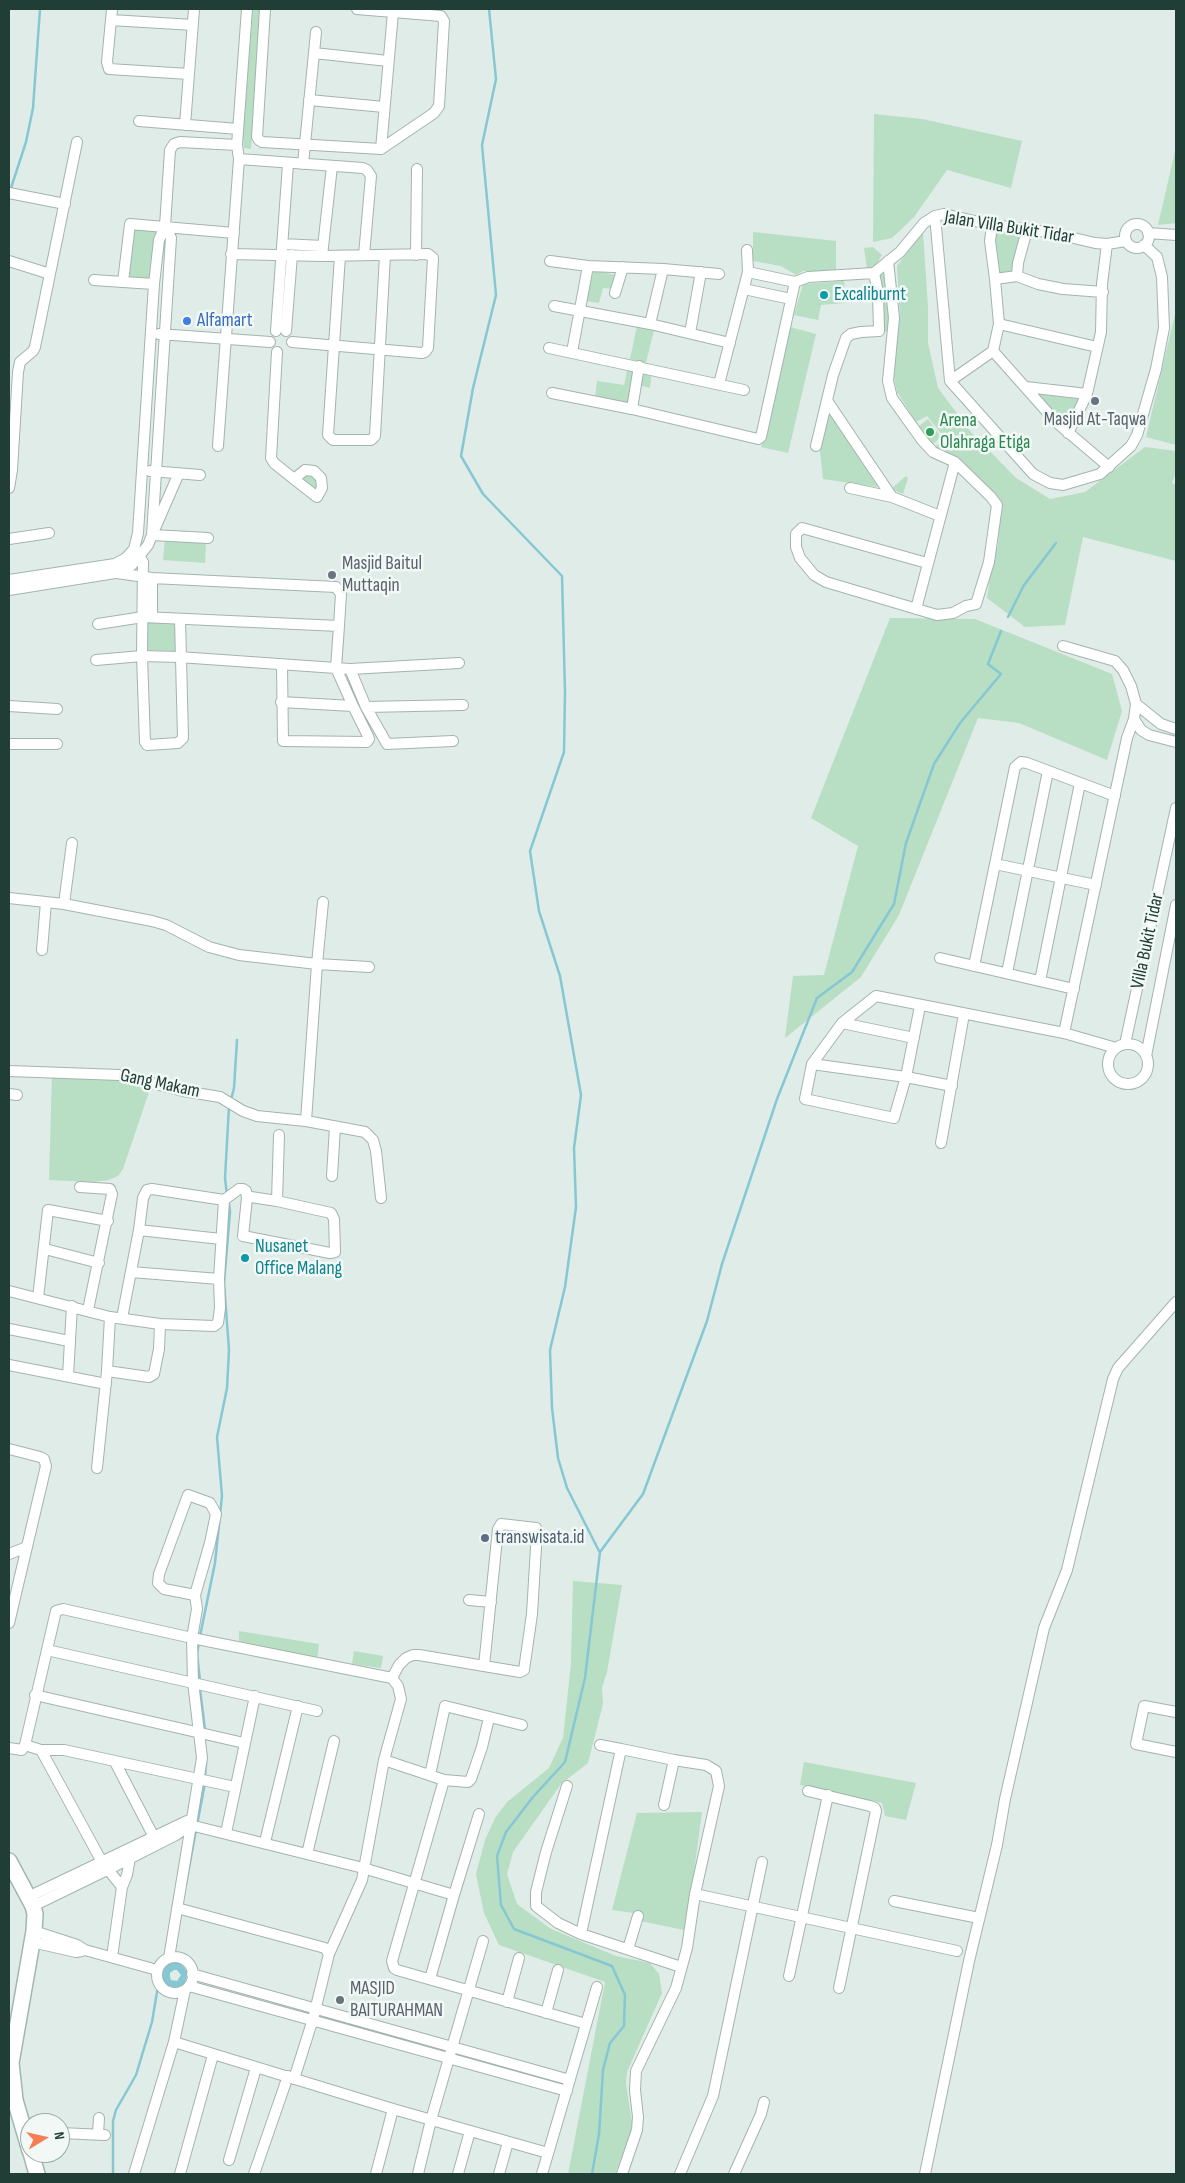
<!DOCTYPE html>
<html>
<head>
<meta charset="utf-8">
<style>
	body { margin:0 }
	#map { position:relative; width:1185px; height:2183px; overflow:hidden; background:#e0ece7; font-family:"Sofia Sans Condensed",sans-serif }
	canvas { display:block }
	.frame { position:absolute; inset:0; border:10px solid #203d36; pointer-events:none }
	.north { position:absolute; left:20px; top:2113px; width:50px; height:50px; box-sizing:border-box; background:#f1f8f5; border:1px solid #9dada9; border-radius:50%; rotate:81deg; font-size:14px; font-weight:700; line-height:20px; text-align:center; color:#203d36 }
	.north::after { content:''; display:block; margin:auto; width:18px; height:22px; background:#f87d53; clip-path:polygon(50% 0,100% 100%,50% 72%,0 100%) }
</style>
</head>
<body>
<div id="map">
<canvas width="1185" height="2183"></canvas>
<div class="frame"></div>
<div class="north">N</div>
</div>
<script>
const c = document.querySelector('canvas').getContext('2d');
c.lineJoin = 'round';
function paint(path, color) { c.fillStyle = color; c.fill(path, 'evenodd'); }
const poly = rows => new Path2D(rows.map(r => 'M' + r).join(''));
function trace(path, color, width, dash) { c.strokeStyle = color; c.lineWidth = width; c.lineCap = dash ? 'butt' : 'round'; c.setLineDash(dash || []); c.stroke(path); }
function write(font, color, halo, rows, align = 'center') {
  c.font = font + ' "Sofia Sans Condensed",sans-serif'; c.lineWidth = 5; c.setLineDash([]); c.textBaseline = 'middle'; c.strokeStyle = halo; c.fillStyle = color; for (const [text, x, y, turn = 0] of rows) {
    c.save(); c.translate(x, y); c.rotate((+turn || 0) * Math.PI / 180); c.textAlign = isNaN(turn) ? turn : align; if (halo) c.strokeText(text, 0, 0); c.fillText(text, 0, 0); c.restore();
  }
}
paint(poly([
	[253,9,261,9,251,149,244,148,243,137],
	[874,114,922,119,1022,141,1011,188,947,170,914,217,892,238,873,242],
	[1176,147,1176,223,1158,225],
	[133,229,157,232,151,280,127,278],
	[996,230,1021,234,1013,274,998,274,994,242],
	[753,232,836,241,836,271,803,271,796,275,781,266,753,261],
	[923,232,928,307,928,343,938,388,970,431,1016,478,1050,499,1085,492,1145,447,1176,451,1176,472,1172,483,1176,485,1176,561,1083,537,1065,625,1025,627,987,598,992,564,998,545,1001,501,958,458,935,447,944,437,927,416,916,422,897,392,894,378,895,348,900,317,897,266],
	[873,247,882,255,876,265,867,269,864,248],
	[594,270,615,275,613,289,603,288,599,303,585,301],
	[882,274,886,276,888,285,890,330,885,332,882,330,879,275],
	[844,281,845,303,821,305,818,320,794,315,803,284],
	[1176,310,1176,445,1146,437],
	[637,326,654,330,646,363,630,359],
	[790,327,816,334,788,453,761,447],
	[628,366,634,367,628,404,595,397,597,381,624,385],
	[642,369,652,370,650,388,639,385],
	[1037,394,1080,399,1067,427],
	[830,413,878,487,823,479,820,451],
	[928,419,941,437,932,445,919,426],
	[307,472,318,478,317,492,300,479],
	[906,476,908,478,903,494,891,489],
	[165,539,206,542,205,563,163,560],
	[890,618,975,619,1112,674,1122,711,1107,760,1019,723,978,718,899,915,861,977,785,1038,793,976,824,975,858,846,811,818],
	[147,621,176,622,175,651,146,650],
	[52,1075,105,1075,151,1086,123,1169,118,1176,108,1180,93,1182,49,1180],
	[573,1581,622,1585,607,1672,602,1688,603,1704,588,1763,561,1784,513,1852,507,1874,517,1904,551,1929,616,1956,650,1963,659,1974,662,1993,627,2072,626,2084,632,2122,631,2132,615,2174,568,2174,605,1982,499,1945,484,1913,476,1874,485,1840,495,1818,507,1802,549,1768,563,1738,571,1663],
	[239,1631,319,1644,317,1660,239,1641],
	[354,1651,383,1656,381,1668,352,1664],
	[804,1762,916,1783,906,1820,885,1816,882,1803,800,1785],
	[702,1812,691,1895,684,1930,640,1921,641,1914,612,1910,637,1813]
]), '#b8dec3');
paint(poly([
	[172,1961,180,1962,188,1973,184,1985,176,1988,167,1986,162,1979,164,1966],
	[174,1970,177,1970,181,1975,177,1981,171,1980,170,1977,170,1973]
]), '#86c7d4');
trace(poly([
	[489,9,496,79,482,145,496,295,473,388,461,456,483,494,562,576,565,692,564,752,530,851,539,911,560,976,581,1095,574,1148,576,1207,565,1287,550,1350,552,1408,558,1458,567,1488,599,1551],
	[10,191,26,142,33,108,40,9],
	[1008,617,1024,585,1056,543],
	[231,1100,234,1088,237,1040],
	[227,1195,225,1178,229,1106],
	[200,1636,215,1563,222,1496,217,1437,227,1388,229,1350,224,1283,230,1212,229,1203],
	[199,1642,197,1654,200,1681],
	[200,1689,205,1730],
	[205,1778,206,1763],
	[197,1825,205,1783],
	[186,1884,196,1830],
	[113,2174,113,2121,116,2110,136,2075,152,2022,158,1986],
	[592,2174,599,2134,603,2070,610,2043,624,2026,625,1995,612,1966,514,1929,501,1905,497,1856,506,1832,533,1797,565,1762,585,1678,600,1552,643,1494,707,1321,722,1264,777,1099,817,998,852,972,894,904,906,843,934,764,960,723,1001,674,988,664,1001,631]
]), '#86c7d4', 2.5);
const street = poly([
	[112,9,107,62,109,69,189,74],
	[265,9,257,137,259,140,262,142,381,149,434,113,439,106,444,21,441,16,357,9],
	[111,20,193,25],
	[314,53,316,32],
	[309,100,384,107],
	[139,121,238,129],
	[185,125,194,9],
	[381,149,393,12],
	[239,159,363,168,367,170,371,176,364,255],
	[303,164,314,53,388,61],
	[9,193,65,204],
	[935,216,950,381,1033,474,1050,483,1063,485,1100,474,1131,446,1137,435,1156,369,1164,328,1162,277,1157,257,1144,245],
	'1125 236a12 12 0 1 1 24 0a12 12 0 1 1-24 0Z',
	[992,225,990,241,995,279,1017,276,1038,284,1063,289,1103,292],
	[1148,233,1176,235],
	[282,244,323,246],
	[231,254,322,256,428,254,433,258,428,348,425,352,422,353,292,342],
	[416,255,417,169],
	[322,256,332,166],
	[340,256,328,435,333,440,371,440,375,436,385,255],
	[9,261,50,274],
	[550,261,588,266,663,269,719,274],
	[888,261,894,318,888,381,892,398,922,440,933,452,955,462,991,497,997,505,989,562,976,604,966,606,953,613,937,615,826,582,814,575,800,558,796,547,796,534,802,528,927,563],
	[748,272,795,282],
	[1017,276,1018,263,1027,230],
	[94,280,123,282],
	[795,282,808,277,874,273,900,252,924,223,935,216,944,214,992,225,1048,232,1095,243,1107,244,1126,241],
	[154,284,123,282,130,224,234,233],
	[744,289,791,299],
	[615,293,623,267],
	[554,306,650,324,730,343],
	[650,324,663,269],
	[999,324,1097,347],
	[276,331,288,164],
	[286,331,292,255],
	[690,333,701,272],
	[159,334,270,342],
	[549,348,744,390],
	[993,351,1056,422,1109,467],
	[277,352,271,458,274,463,294,479,317,497,322,488,321,478,314,471,305,470,294,479],
	[572,352,588,266],
	[950,381,993,351,999,324,995,279],
	[719,384,748,272,747,250],
	[1026,387,1087,394,1101,332,1102,284,1107,244],
	[552,393,632,409,758,439,761,437,795,282],
	[828,402,892,497],
	[632,409,639,366],
	[1068,433,1087,394],
	[218,446,239,159,237,145,247,9],
	[816,446,833,375,846,338,851,334,861,332,879,331,878,293,874,273],
	[150,471,200,475],
	[179,473,152,535,208,538],
	[9,488,12,470,18,372,20,362,33,351,35,347,77,142],
	[850,488,892,497,940,516],
	[9,539,49,533],
	[137,553,143,562,142,656,145,742,147,745,178,743,183,738,180,619],
	[117,573,152,578,336,587,341,594,339,626],
	[152,578,152,617],
	[9,580,115,564,126,558,134,549,138,533,154,284,159,240,165,226,170,150,174,144,180,142,237,145],
	[9,590,115,573,132,565,148,545,152,535,171,238,165,226],
	[916,609,955,462],
	[98,624,143,617,339,626,336,668,353,706,281,702],
	[1063,646,1115,661,1123,670,1131,686,1136,704,1134,719,1127,738,1064,1033],
	[96,660,142,656,179,657,350,669,459,663],
	[282,665,283,741,367,742,369,739,368,736,353,706],
	[350,669,366,707,387,744,453,741],
	[1136,704,1161,724,1176,729],
	[9,706,57,709],
	[366,707,463,705],
	[1134,719,1141,730,1149,735,1176,742],
	[9,744,57,744],
	[995,864,1096,885],
	[9,898,64,904,152,921,166,925,209,947,239,955,317,964,306,1121],
	[323,902,317,964,369,967],
	[64,904,72,843],
	[42,950,46,902],
	[940,958,1074,989],
	[974,966,1015,767,1021,762,1027,763,1115,796],
	[1007,973,1048,771],
	[1040,981,1080,783],
	[920,1006,906,1077,894,1118,805,1099,812,1064,842,1023,876,996,1064,1033,1116,1048],
	[842,1023,914,1038],
	'1108 1064a20 20 0 1 1 40 0a20 20 0 1 1-40 0Z',
	[1125,1044,1176,808],
	[1146,1056,1176,905],
	[812,1064,906,1077,952,1086],
	[9,1071,120,1075,183,1091,220,1097,243,1111,257,1116,306,1121,365,1132,373,1140,376,1151,381,1198],
	[9,1094,17,1095],
	[941,1143,964,1014],
	[332,1176,335,1127],
	[80,1187,110,1189,112,1194,88,1310],
	[277,1201,279,1135],
	[139,1230,221,1239],
	[45,1249,99,1263],
	[131,1272,219,1279],
	[9,1291,110,1317,160,1324,214,1326,218,1323,220,1308,219,1279,224,1200],
	[38,1298,48,1210,108,1221],
	[122,1318,139,1230,143,1198,147,1190,152,1189,224,1200,239,1189,243,1189,246,1191,247,1198,243,1236,330,1253,335,1252,334,1219,331,1213,277,1201,251,1197,247,1198],
	[9,1329,69,1341],
	[9,1365,106,1384],
	[107,1371,149,1377,154,1374,159,1349,160,1324],
	[68,1376,72,1306],
	[9,1449,40,1457,44,1459,46,1466,9,1623],
	[97,1468,107,1371,110,1317],
	[9,1554,27,1547],
	[469,1600,491,1602],
	[47,1650,317,1711],
	[392,1678,399,1665,406,1658,413,1655,419,1655,484,1666,520,1672,524,1670,532,1614,537,1531,536,1528,501,1524,498,1529,484,1666],
	[35,1695,244,1743],
	[1176,1712,1144,1706,1136,1744,1176,1752],
	[600,1745,621,1749],
	[9,1748,22,1750,25,1745],
	[41,1750,64,1750,235,1787],
	[384,1760,444,1780,468,1782,471,1779,482,1747,489,1718],
	[115,1762,157,1843],
	[430,1775,445,1706,522,1725],
	[444,1780,392,1961,394,1968,397,1970,586,2024],
	[567,1786,546,1852,536,1892,536,1906,558,1923,581,1934,681,1967],
	[808,1791,870,1806,875,1808,876,1811,839,1988],
	[226,1833,255,1696],
	[265,1842,298,1706],
	[307,1854,334,1741],
	[122,1887,102,1862,41,1750,25,1745,56,1611,63,1609,192,1638,392,1678,398,1686,401,1699,384,1760,362,1880,329,1954,313,2019,294,2079],
	[695,1894,957,1951],
	[28,1897,187,1821],
	[894,1901,979,1918],
	[33,1906,107,1870,176,1835,190,1825,363,1868,454,1895],
	[177,1908,325,1948,329,1954],
	[34,1931,77,1945,85,1950,157,1970],
	[581,1934,621,1749,674,1760],
	[32,1942,76,1952,82,1951],
	[628,1949,638,1916],
	[112,1957,122,1887,127,1875,130,1858],
	'157 1975a18 18 0 1 1 36 0a18 18 0 1 1-36 0Z',
	[169,1958,202,1758,193,1682,192,1638,197,1609,195,1595,210,1543,216,1514,210,1503,188,1495,159,1574,158,1583,164,1589,195,1595],
	[192,1974,570,2080],
	[789,1976,828,1795],
	[430,1979,454,1895,479,1814],
	[189,1986,567,2091],
	[507,2002,519,1958],
	[546,2013,558,1970],
	[174,2042,393,2109,548,2153],
	[60,2133,105,2135],
	[98,2134,99,2118],
	[229,2160,256,2068],
	[134,2174,174,2042,185,1990],
	[180,2174,213,2055],
	[254,2174,288,2076],
	[376,2174,393,2109],
	[418,2174,431,2120,483,1941],
	[458,2174,470,2131],
	[499,2174,508,2142],
	[542,2174,597,1987],
	[622,2174,637,2130,638,2117,635,2090,636,2071,676,1988,687,1948,695,1894,719,1786,716,1771,706,1765,674,1760,664,1805],
	[680,2174,713,2096,762,1862],
	[734,2174,761,2114,764,2102],
	[925,2174,969,1961,997,1845,1005,1799,1044,1628,1067,1570,1113,1379,1118,1368,1176,1302]
]);
const secondary = poly([
	[9,1861,33,1906,35,1914,34,1931,11,2063,15,2100,30,2151],
	[31,2153,37,2174]
]);
trace(street, '#a3b4ae', 12);
trace(secondary, '#9eb8af', 18);
trace(street, '#fff', 10);
trace(secondary, '#fff', 15);
for (const [x, y, r, color] of [
	[824,295,5,"#0f9aa8"],
	[187,321,5,"#3f7fe0"],
	[1095,401,5,"#6b7280"],
	[930,432,5,"#2e9e5b"],
	[332,575,5,"#6b7280"],
	[245,1258,5,"#0f9aa8"],
	[485,1538,5,"#5c6f8a"],
	[340,2000,5,"#6b7280"]
]) { const dot = new Path2D(); dot.arc(x, y, r, 0, 2 * Math.PI); c.fillStyle = color; c.fill(dot); trace(dot, '#f1f8f5', 2); }
write('19px', '#203d36', '#f1f8f5', [
	["Jalan Villa Bukit Tidar",1009,228,9],
	["Villa Bukit Tidar",1148,941,-78],
	["Gang Makam",160,1084,12]
]);
write('19px', '#0d838f', '#f1f8f5', [
	["Excaliburnt",834,295],
	["Nusanet",255,1247],
	["Office Malang",255,1269]
], 'left');
write('19px', '#366cbe', '#f1f8f5', [
	["Alfamart",197,321]
], 'left');
write('19px', '#5b616d', '#f1f8f5', [
	["Masjid At-Taqwa",1095,420,"center"],
	["Masjid Baitul",342,564],
	["Muttaqin",342,586],
	["MASJID",350,1989],
	["BAITURAHMAN",350,2011]
], 'left');
write('19px', '#27864d', '#f1f8f5', [
	["Arena",940,421],
	["Olahraga Etiga",940,443]
], 'left');
write('19px', '#4e5e75', '#f1f8f5', [
	["transwisata.id",495,1538]
], 'left');
</script>
</body>
</html>
